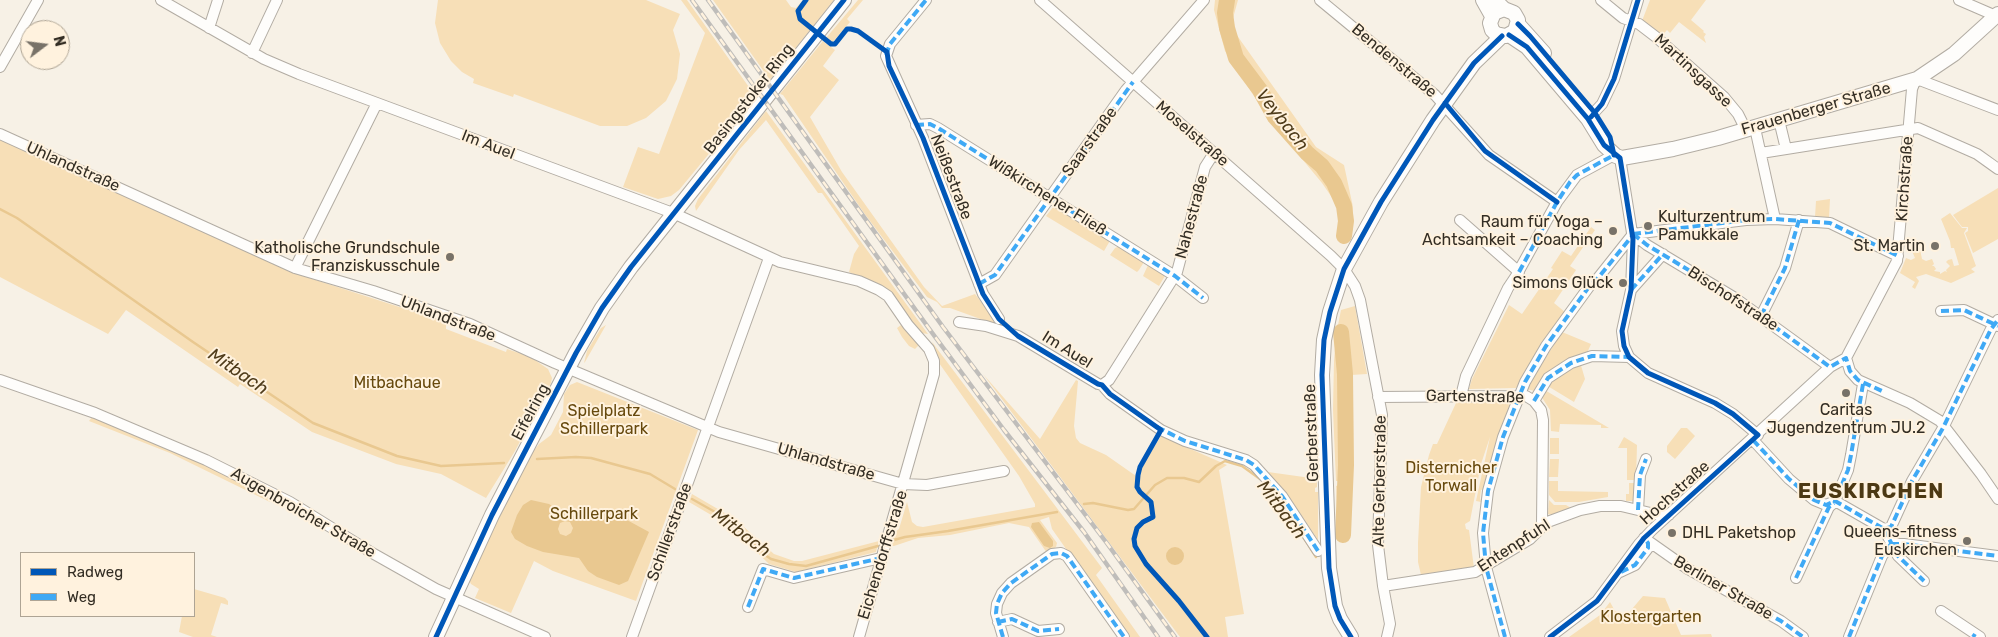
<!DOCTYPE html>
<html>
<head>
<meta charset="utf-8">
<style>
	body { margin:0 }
	#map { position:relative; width:1998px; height:637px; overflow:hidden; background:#f7f1e6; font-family:Rubik,sans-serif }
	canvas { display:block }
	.legend { position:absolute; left:20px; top:552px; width:175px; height:65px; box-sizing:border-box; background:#fff2de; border:1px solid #aea494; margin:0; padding:6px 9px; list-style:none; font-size:15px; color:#342e24 }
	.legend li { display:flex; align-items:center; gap:10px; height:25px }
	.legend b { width:25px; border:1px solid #aea494 }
	.north { position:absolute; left:20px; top:20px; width:50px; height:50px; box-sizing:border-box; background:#fff2de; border:1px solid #aea494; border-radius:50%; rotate:75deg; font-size:14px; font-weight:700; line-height:20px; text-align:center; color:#342e24 }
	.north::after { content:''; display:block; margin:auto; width:18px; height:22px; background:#787268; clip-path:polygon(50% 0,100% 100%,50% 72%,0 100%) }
</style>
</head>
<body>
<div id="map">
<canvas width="1998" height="637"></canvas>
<ul class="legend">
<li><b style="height:6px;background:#0057b8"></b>Radweg</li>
<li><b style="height:6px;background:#3fa9f5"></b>Weg</li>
</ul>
<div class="north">N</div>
</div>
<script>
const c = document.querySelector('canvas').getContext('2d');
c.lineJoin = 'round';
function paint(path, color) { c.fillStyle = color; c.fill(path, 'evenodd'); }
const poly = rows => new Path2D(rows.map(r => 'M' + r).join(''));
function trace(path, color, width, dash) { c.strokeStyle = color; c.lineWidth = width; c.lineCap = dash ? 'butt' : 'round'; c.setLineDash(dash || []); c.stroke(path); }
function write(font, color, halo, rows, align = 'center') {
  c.font = font + ' Rubik,sans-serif'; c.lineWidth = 4; c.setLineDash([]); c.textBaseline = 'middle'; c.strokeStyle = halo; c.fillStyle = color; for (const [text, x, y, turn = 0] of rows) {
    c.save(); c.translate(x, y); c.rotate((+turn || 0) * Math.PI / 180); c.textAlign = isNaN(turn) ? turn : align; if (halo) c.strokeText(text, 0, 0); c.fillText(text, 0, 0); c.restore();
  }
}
paint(poly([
	[438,0,646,0,680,14,673,30,680,54,677,79,666,101,646,118,627,126,600,126,514,94,513,97,473,83,474,79,462,72,451,61,440,43,435,23],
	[681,0,687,0,756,97,679,190,671,196,658,199,623,187,638,147,659,154,705,33],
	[713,0,786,0,791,7,796,8,803,0,834,0,770,80],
	[858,0,863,0,847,19,850,22,832,43,826,38],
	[1215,0,1238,0,1233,18,1236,34,1316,147,1344,165,1353,207,1353,230,1341,239,1339,237,1340,215,1333,199,1322,183,1268,118,1225,51,1214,10],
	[1650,0,1706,0,1691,20,1704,31,1703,32,1706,34,1704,37,1706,43,1679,22,1670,33,1667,30,1662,36,1642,21],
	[823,41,835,50,823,66,839,80,810,117,842,172,924,287,942,306,975,294,992,316,1000,321,997,325,950,308,942,308,937,302,927,297,864,213,783,95,780,94],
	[766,111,928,334,921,333,882,287,849,272,854,254,859,246,822,193,818,193,766,120,739,150,696,211,695,206,698,199],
	[0,139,294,273,446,322,446,329,506,352,507,349,522,354,532,358,548,369,552,378,551,383,515,451,486,498,441,474,396,464,312,432,240,384,238,387,126,310,108,334,0,277],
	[1998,188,1998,239,1973,253,1965,233,1968,231,1968,227,1962,227,1953,215],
	[1830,199,1829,218,1815,217,1816,201],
	[1054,206,1111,239,1104,251,1046,216],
	[1950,213,1962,228,1967,228,1964,233,1976,266,1971,269,1975,272,1951,283,1926,274,1916,277,1919,281,1915,289,1912,287,1915,282,1900,273,1906,258,1911,260,1915,258,1912,251,1914,245,1919,244,1922,259,1926,261,1932,259,1934,264,1932,266,1934,266,1936,269,1934,271,1940,272,1940,274,1945,271,1947,272,1946,270,1950,266,1946,262,1948,260,1952,259,1954,266,1959,265,1954,248,1951,248,1950,241,1941,219],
	[1591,227,1595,230,1570,266,1576,270,1554,303,1565,312,1516,388,1469,389,1472,379,1509,305,1522,314,1553,269,1551,268,1562,251,1571,256],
	[1120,246,1144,262,1139,270,1137,272,1110,255,1115,248],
	[1148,265,1166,274,1159,286,1143,276],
	[1355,306,1367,374,1351,375,1352,460,1349,535,1338,535,1336,486,1339,485,1339,481,1336,481,1333,410,1334,361,1336,335,1341,310],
	[606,325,585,362,584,363,587,351,601,328],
	[901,325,919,345,915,349,909,346,902,337,897,328],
	[1562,332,1591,344,1587,353,1535,391,1526,389],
	[932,342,1102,568,1096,575,1140,637,1128,637,1052,529,1049,517,1040,520,1057,543,1056,547,1047,553,1029,527,1009,523,950,535,918,538,894,546,889,546,892,534,899,529,907,502,912,522,917,526,923,527,1035,507,1035,504,1019,476,939,363],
	[1580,362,1585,379,1574,402,1546,385,1550,381],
	[983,374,1040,439,1076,380,1078,381,1074,426,1076,438,1080,443,1106,455,1136,476,1161,436,1227,465,1219,470,1244,614,1225,617,1228,637,1180,637],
	[577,382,698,430,636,601,553,571,534,561,511,613,475,598,479,589,471,584,469,580,524,463,539,444,551,435,563,412,564,394,570,385],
	[1543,389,1609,428,1601,428,1601,425,1560,424,1559,432,1551,431,1550,410,1541,396],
	[1505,402,1510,405,1498,436,1484,489,1481,490,1480,498,1481,502,1476,501,1490,437,1481,464,1470,521,1465,524,1466,529,1469,530,1474,568,1435,576,1433,573,1421,575,1418,562,1418,543,1421,487,1429,455,1433,444,1437,444,1456,403],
	[92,417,188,457,249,486,268,496,270,502,170,453,89,421],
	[1681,428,1687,428,1695,436,1675,459,1667,452,1667,446],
	[1624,437,1637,445,1636,480,1627,480,1627,448,1618,448],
	[1550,438,1559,438,1559,454,1550,454],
	[1550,459,1559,459,1558,477,1549,477],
	[1313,470,1317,470,1317,487,1315,488,1315,492,1318,492,1318,540,1289,497,1268,472,1311,478],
	[1549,481,1558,481,1558,491,1608,492,1608,497,1579,502,1555,502,1549,495],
	[1629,483,1636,483,1635,501,1626,501,1626,494,1629,494],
	[692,494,735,519,774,554,794,561,802,561,879,541,876,552,796,572,769,564,730,526,689,502],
	[1549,500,1554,505,1566,505,1571,508,1553,515,1548,514],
	[194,589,225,598,228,601,228,605,221,603,211,635,217,637,193,637,179,632,182,616,194,616],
	[1643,596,1665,598,1681,635,1711,634,1712,637,1569,637,1600,615,1610,602,1615,611,1626,616]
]), '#f7dfb7');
paint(poly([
	[531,500,549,504,560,511,576,517,600,513,616,514,649,532,628,581,619,585,597,577,588,571,579,558,543,552,527,546,515,539,511,532,517,515,523,505],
	[565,521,570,522,573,528,571,533,566,536,560,534,558,529,560,523],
	[1039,522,1053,541,1053,546,1050,548,1044,546,1031,527,1032,523],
	'1166 556a9 9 0 1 1 18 0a9 9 0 1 1-18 0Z'
]), '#e9c890');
trace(poly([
	[0,209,17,218,193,342,313,423,397,456,441,466,504,463],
	[537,459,576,457,591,458,650,474,675,489],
	[1265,485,1293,521,1316,557],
	[692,499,731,521,765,555,771,559,789,564,806,566,878,546],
	[1084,504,1093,503,1128,510,1134,509,1155,485,1167,478,1184,478,1199,482,1216,466,1225,461,1242,466,1260,479],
	[890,541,905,537,948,531,1057,512]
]), '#e9c890', 2.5);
trace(poly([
	[1227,0,1225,13,1227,28,1236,58,1260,90,1275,117,1307,153,1322,166,1334,183,1344,206,1346,221,1344,236],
	[1341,332,1345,374,1346,465,1343,535]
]), '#e9c890', 16);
const street = poly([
	[161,0,264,59,299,74,673,213,780,262,859,281,879,290,888,296,908,325,929,349,934,361,934,374,859,637],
	[926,0,890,44,886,56,923,138,983,294,999,319],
	[1040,0,1331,256,1344,269,1355,286,1360,300,1382,415,1378,545,1383,586,1390,624,1387,637],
	[1320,0,1435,95,1489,155,1557,202],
	[1601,0,1623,18,1639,24,1656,37,1724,97,1738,114,1746,130],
	[1959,0,1996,16],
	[209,28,218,0],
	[252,53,277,0],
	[0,67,38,0],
	[1588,119,1602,104,1614,79,1638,0],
	[1779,120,1786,149],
	[916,125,930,124,938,128,1175,276,1203,298],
	[1755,128,1775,219],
	[0,134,295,268,373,291,470,324,555,363,719,432,903,484,927,485,1004,471],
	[1761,153,1918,128,1977,154,1998,169],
	[1620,158,1633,239,1631,290,1622,331,1624,346,1629,357,1648,373,1715,403,1733,414,1758,435],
	[1460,220,1519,272],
	[1633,234,1746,220,1775,219,1830,223,1898,256],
	[1633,234,1647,245,1735,298,1830,367],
	[295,268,377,103],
	[979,284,995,275,1126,90,1204,0],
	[1631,290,1663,254],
	[1941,311,1964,310,1998,326],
	[1761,316,1785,268,1799,220],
	[959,322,986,326,1018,336,1098,384,1102,385],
	[1846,358,1897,261,1912,89,1914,84,1917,79,1998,110],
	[1846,358,1850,371,1858,380,1910,403,1940,421,1981,474,1998,499],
	[0,380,95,413,206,460,290,502,374,554,436,589,545,637],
	[1863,384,1851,455,1848,470,1835,501,1884,529,1891,527,1912,481,1943,428,1991,329,1998,320],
	[1102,385,1110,394,1161,430,1185,441,1246,460,1254,465,1282,496,1318,551],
	[1102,385,1109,380,1116,369,1177,272,1205,167,1214,153],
	[1461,396,1466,376,1508,288,1516,276,1557,202,1577,175,1614,155],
	[1378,397,1519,396,1526,396,1534,401,1541,410,1543,420,1542,524],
	[1534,401,1548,378,1571,363,1592,356,1629,357],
	[1753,440,1789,479,1814,500,1826,505,1835,501],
	[1638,510,1640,475,1646,459],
	[1884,529,1898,556,1924,581],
	[1644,538,1688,569,1781,621,1803,637],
	[1891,544,1904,544,1998,556],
	[1620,572,1635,565,1648,548,1645,539],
	[1796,578,1829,507,1835,502],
	[1383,586,1475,572,1530,539,1540,529,1542,524,1580,510,1600,506,1621,506,1659,515,1669,515],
	[748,607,763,569,794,578,881,558],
	[1941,611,1980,637],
	[998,622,1012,619,1038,631,1059,629],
	[632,637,769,258],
	[1003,637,996,613,997,604,1002,593,1011,583,1052,554,1061,553,1067,556,1124,637],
	[1505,637,1486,567,1483,533,1488,491,1503,437,1525,382,1546,346,1591,284,1598,278,1633,234],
	[1550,637,1597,601,1639,544,1652,530,1830,367,1846,358],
	[1849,637,1882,556,1891,544]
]);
const secondary = poly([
	[1483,0,1492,16],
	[1495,0,1504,9,1514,13,1518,20,1515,31,1506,36,1496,34,1492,30,1490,23,1494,13,1504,9],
	[1518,24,1544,53],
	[1509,35,1527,47,1588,119,1604,145,1616,156,1622,158,1673,149,1718,138,1917,79,1954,54,1998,14],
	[436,637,492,515,576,353,602,308,631,267,844,0],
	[1351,637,1340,619,1335,606,1329,568,1322,375,1324,340,1330,312,1344,269,1381,202,1433,120,1474,63,1502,36]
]);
trace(street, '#b2aca3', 12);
trace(secondary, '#b2aca3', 16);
trace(street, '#fefdfb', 10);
trace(secondary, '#fefdfb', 14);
const rail = poly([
	[692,0,933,334,1004,430,1084,532,1158,637],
	[708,0,943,327,1106,542,1175,637]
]);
trace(rail, '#bfbdba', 4.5);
trace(rail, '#fff2de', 2.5, [8]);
trace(poly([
	[886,55,890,44,926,0],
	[916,125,930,124,938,128,1175,276,1203,298],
	[1633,234,1647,245,1735,298,1830,367,1846,358,1850,371,1858,380,1882,391],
	[1633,234,1746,220,1775,219,1830,223,1898,256],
	[1519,272,1557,202,1570,182,1577,175,1614,155],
	[979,284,995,275,1133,82],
	[1631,290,1663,254],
	[1941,311,1964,310,1998,326],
	[1761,316,1785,268,1799,220],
	[1863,384,1851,455,1848,470,1835,501,1884,529,1891,527,1912,481,1943,428,1991,329,1998,320],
	[1534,401,1548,378,1571,363,1592,356,1629,357],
	[1157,427,1185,441,1246,460,1254,465,1282,496,1318,551],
	[1753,440,1789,479,1814,500,1826,505,1835,501],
	[1638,510,1640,475,1646,459],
	[1884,529,1898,556,1924,581],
	[1891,544,1904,544,1998,556],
	[1621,572,1635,565,1648,548,1648,543,1644,538,1642,541],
	[1796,578,1829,507,1834,503],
	[1734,595,1781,621,1803,637],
	[748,607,763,569,794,578,881,558],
	[998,622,1012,619,1038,631,1059,629],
	[1003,637,996,613,997,604,1002,593,1011,583,1052,554,1061,553,1067,556,1124,637],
	[1505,637,1486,567,1483,533,1488,491,1503,437,1525,382,1546,346,1591,284,1598,278,1633,235],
	[1849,637,1882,556,1891,544],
	[1973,637,1975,634]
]), '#3fa9f5', 4, [8, 4]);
trace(poly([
	[806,0,798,11,800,19,831,44,835,44,847,29,851,29,858,31,887,52,889,66,923,138,983,294,999,319,1018,336,1098,384,1102,385,1110,394,1161,430,1140,467,1138,475,1137,487,1140,492,1151,502,1153,517,1143,522,1137,528,1134,539,1135,546,1146,564,1179,601,1207,637],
	[1518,24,1530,36,1595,113,1610,137,1614,155],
	[1509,35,1527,47,1588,119,1604,145,1620,158,1633,239,1631,290,1622,331,1624,346,1629,357,1648,373,1715,403,1733,414,1758,435,1644,538,1597,601,1550,637],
	[1445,103,1485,151,1557,202],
	[1591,117,1602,104,1614,79,1638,0],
	[436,637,492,515,576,353,602,308,631,267,844,0],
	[1351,637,1340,619,1335,606,1329,568,1322,375,1324,340,1330,312,1344,269,1381,202,1433,120,1474,63,1502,36]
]), '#0057b8', 5);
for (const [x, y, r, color] of [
	[1648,226,5,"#787268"],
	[1613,231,5,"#787268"],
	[1935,246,5,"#787268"],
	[450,257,5,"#787268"],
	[1623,283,5,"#787268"],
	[1846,393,5,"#787268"],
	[1672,533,5,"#787268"],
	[1967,541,5,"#787268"]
]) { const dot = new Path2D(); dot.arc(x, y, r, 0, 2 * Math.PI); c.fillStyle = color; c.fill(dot); trace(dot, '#fff2de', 2); }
write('16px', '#342e24', '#fff2de', [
	["Bendenstraße",1394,61,40],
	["Martinsgasse",1693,71,43],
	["Basingstoker Ring",749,99,-52],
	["Frauenberger Straße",1816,109,-16],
	["Moselstraße",1192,134,41],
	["Saarstraße",1090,142,-54],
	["Im Auel",488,145,21],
	["Uhlandstraße",73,167,24],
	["Neißestraße",951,177,69],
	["Kirchstraße",1905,179,-86],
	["Wißkirchener Fließ",1047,196,32],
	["Nahestraße",1192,217,-75],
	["Bischofstraße",1733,299,33],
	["Uhlandstraße",448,319,21],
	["Im Auel",1067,350,32],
	["Gartenstraße",1475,397,1],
	["Eifelring",531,412,-62],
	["Gerberstraße",1312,433,-92],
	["Uhlandstraße",826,462,16],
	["Alte Gerberstraße",1380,481,-89],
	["Hochstraße",1675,493,-42],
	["Augenbroicher Straße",303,513,30],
	["Schillerstraße",670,532,-70],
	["Entenpfuhl",1514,546,-33],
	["Eichendorffstraße",883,555,-73],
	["Berliner Straße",1723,588,30]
]);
write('16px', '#342e24', '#fff2de', [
	["Kulturzentrum",1658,217,"left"],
	["Pamukkale",1658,235,"left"],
	["Raum für Yoga –",1603,222],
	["Achtsamkeit – Coaching",1603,240],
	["St. Martin",1925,246],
	["Katholische Grundschule",440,248],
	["Franziskusschule",440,266],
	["Simons Glück",1613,283],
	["Caritas",1846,410,"center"],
	["Jugendzentrum JU.2",1846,428,"center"],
	["Queens-fitness",1957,532],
	["Euskirchen",1957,550],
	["DHL Paketshop",1682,533,"left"]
], 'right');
write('16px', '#67490d', '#fff2de', [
	["Mitbachaue",397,383],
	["Spielplatz",604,411],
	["Schillerpark",604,429],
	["Disternicher",1451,468],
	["Torwall",1451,486],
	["Schillerpark",594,514],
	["Klostergarten",1651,617]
]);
write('italic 18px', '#503d1c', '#fff2de', [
	["Veybach",1282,120,52],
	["Mitbach",238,372,34],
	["Mitbach",1281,510,53],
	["Mitbach",741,533,37]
]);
c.letterSpacing = '1px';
write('bold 21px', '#4d3913', '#fff2de', [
	["EUSKIRCHEN",1871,492]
]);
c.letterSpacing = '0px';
</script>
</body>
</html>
